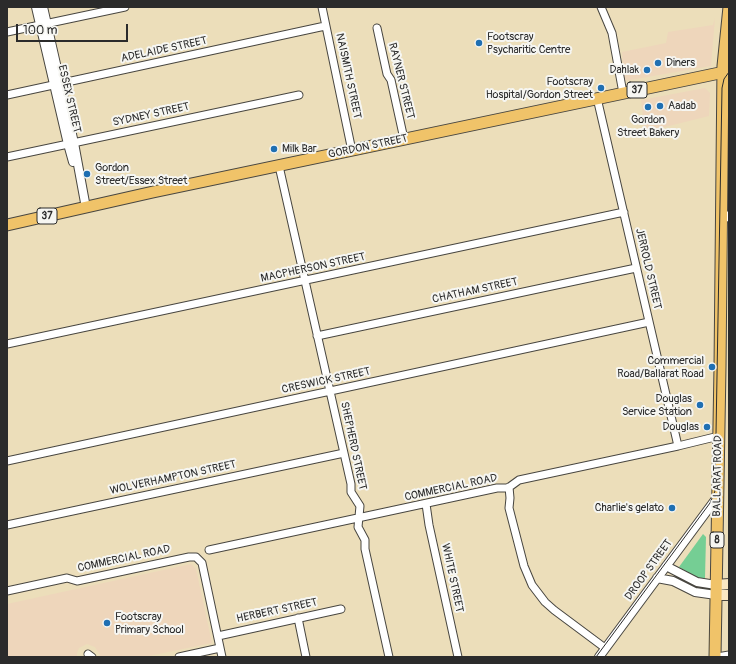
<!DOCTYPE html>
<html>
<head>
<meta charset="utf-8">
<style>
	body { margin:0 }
	#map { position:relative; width:736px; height:664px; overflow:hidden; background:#ecdeba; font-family:Pangolin,sans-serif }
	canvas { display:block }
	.frame { position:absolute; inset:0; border:8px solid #2b2b2b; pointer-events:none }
	.scale { position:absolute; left:16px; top:24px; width:112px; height:18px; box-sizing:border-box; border:2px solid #2b2b2b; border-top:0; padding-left:5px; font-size:12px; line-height:14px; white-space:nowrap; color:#2b2b2b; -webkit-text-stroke:3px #f6f6f2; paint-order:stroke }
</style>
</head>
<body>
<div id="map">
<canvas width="736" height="664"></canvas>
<div class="frame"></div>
<div class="scale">100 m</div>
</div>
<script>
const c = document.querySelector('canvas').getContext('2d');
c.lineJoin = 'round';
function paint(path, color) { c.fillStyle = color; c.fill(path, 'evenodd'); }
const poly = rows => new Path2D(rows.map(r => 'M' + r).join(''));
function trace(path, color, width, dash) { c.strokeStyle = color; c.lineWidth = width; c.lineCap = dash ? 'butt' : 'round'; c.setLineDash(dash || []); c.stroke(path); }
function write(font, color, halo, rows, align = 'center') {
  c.font = font + ' Pangolin,sans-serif'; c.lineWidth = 4; c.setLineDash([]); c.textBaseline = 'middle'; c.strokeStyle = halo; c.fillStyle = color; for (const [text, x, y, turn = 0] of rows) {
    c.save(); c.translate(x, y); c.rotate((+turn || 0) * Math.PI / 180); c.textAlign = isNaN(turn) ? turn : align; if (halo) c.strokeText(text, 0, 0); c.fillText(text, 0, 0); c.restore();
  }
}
paint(poly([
	[715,18,711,66,624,81,622,52,666,43,668,32,713,25],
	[705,88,710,93,709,116,645,132,641,100],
	[191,564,196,569,212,643,144,657,101,657,95,647,87,644,79,648,77,653,77,657,7,657,7,604]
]), '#eed6bb');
paint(poly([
	[703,534,706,537,705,578,697,578,679,567]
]), '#75ce94');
const minor = poly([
	[322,7,352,151],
	[601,7,612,33,623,93],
	[377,28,387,74,391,80,404,139],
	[7,32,125,7],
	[7,95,325,26],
	[597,98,678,446],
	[7,157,299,95],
	[279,166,351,484,351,492,360,506,358,527,365,540,365,549,389,657],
	[722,208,724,213,729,218],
	[317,336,636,268],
	[7,344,624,212],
	[7,461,649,322],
	[509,487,510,498,509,508,524,566,532,585,545,602,554,610,605,648],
	[426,504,429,525,458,657],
	[7,525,344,453],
	[209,550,497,488,508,488,519,480,678,446,719,436],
	[7,591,67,578,77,581,189,557,196,557,202,563,222,657],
	[298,618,306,657],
	[218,636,341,609],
	[88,654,92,657],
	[179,657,220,648],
	[717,657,729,655]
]);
const tertiary = poly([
	[36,7,68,144,73,162],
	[43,7,74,143,86,208],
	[666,566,697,582,716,585],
	[657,578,673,581,695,592,716,595],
	[599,657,718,496]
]);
const secondary = poly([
	[716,585,729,584],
	[716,595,729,595]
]);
const primary = poly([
	[7,225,153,192,729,71]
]);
const trunk = poly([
	[715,657,720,367,723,66,729,7]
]);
trace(minor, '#484640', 9);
trace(tertiary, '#484640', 10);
trace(secondary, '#484640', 12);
trace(primary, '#484640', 13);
trace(trunk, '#484640', 13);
trace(minor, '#fff', 7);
trace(tertiary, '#fff', 8);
trace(secondary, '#f9e7c3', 10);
trace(primary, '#f0c369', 11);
trace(trunk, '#f0c369', 11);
trace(poly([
	[596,657,710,503,715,491,722,88,724,79,729,72]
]), '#2b2b2b', 1);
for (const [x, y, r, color] of [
	[479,43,4,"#1f6fb2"],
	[658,63,4,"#1f6fb2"],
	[647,70,4,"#1f6fb2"],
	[601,88,4,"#1f6fb2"],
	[660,106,4,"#1f6fb2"],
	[648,107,4,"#1f6fb2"],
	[274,149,4,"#1f6fb2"],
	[87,174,4,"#1f6fb2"],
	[712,367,4,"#1f6fb2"],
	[700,405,4,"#1f6fb2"],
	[707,427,4,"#1f6fb2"],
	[672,508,4,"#1f6fb2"],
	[107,623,4,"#1f6fb2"]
]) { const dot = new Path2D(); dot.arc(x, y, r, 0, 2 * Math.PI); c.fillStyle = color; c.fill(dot); trace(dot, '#f6f6f2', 1.5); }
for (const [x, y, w] of [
	[637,90,20],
	[47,216,20],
	[717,540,14]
]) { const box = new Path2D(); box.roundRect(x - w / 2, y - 8, w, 16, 3); c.fillStyle = '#f6f6f2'; c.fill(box); trace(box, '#2b2b2b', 1); }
write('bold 10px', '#2b2b2b', null, [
	["37",637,90],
	["37",47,216],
	["8",717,540]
]);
write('11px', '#2b2b2b', '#f6f6f2', [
	["Footscray",487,37],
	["Psycharitic Centre",487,50],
	["Diners",666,63],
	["Dahlak",639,70,"right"],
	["Footscray",593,82,"right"],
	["Hospital/Gordon Street",593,95,"right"],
	["Aadab",668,106],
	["Gordon",648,120,"center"],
	["Street Bakery",648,133,"center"],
	["Milk Bar",282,149],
	["Gordon",95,168],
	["Street/Essex Street",95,181],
	["Commercial",704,361,"right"],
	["Road/Ballarat Road",704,374,"right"],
	["Douglas",692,399,"right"],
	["Service Station",692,412,"right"],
	["Douglas",699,427,"right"],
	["Charlie's gelato",664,508,"right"],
	["Footscray",115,617],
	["Primary School",115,630]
], 'left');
write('11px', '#2b2b2b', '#f6f6f2', [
	["ADELAIDE STREET",164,50,-12],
	["NAISMITH STREET",348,76,78],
	["RAYNER STREET",401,81,76],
	["ESSEX STREET",69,99,77],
	["SYDNEY STREET",151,115,-12],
	["GORDON STREET",368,147,-12],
	["MACPHERSON STREET",313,268,-12],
	["JERROLD STREET",648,269,77],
	["CHATHAM STREET",475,291,-12],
	["CRESWICK STREET",326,381,-12],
	["SHEPHERD STREET",353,446,78],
	["BALLARAT ROAD",718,476,-89],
	["WOLVERHAMPTON STREET",173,478,-12],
	["COMMERCIAL ROAD",451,488,-12],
	["COMMERCIAL ROAD",124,559,-12],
	["DROOP STREET",649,570,-54],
	["WHITE STREET",452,578,78],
	["HERBERT STREET",277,611,-12]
]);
</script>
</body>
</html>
